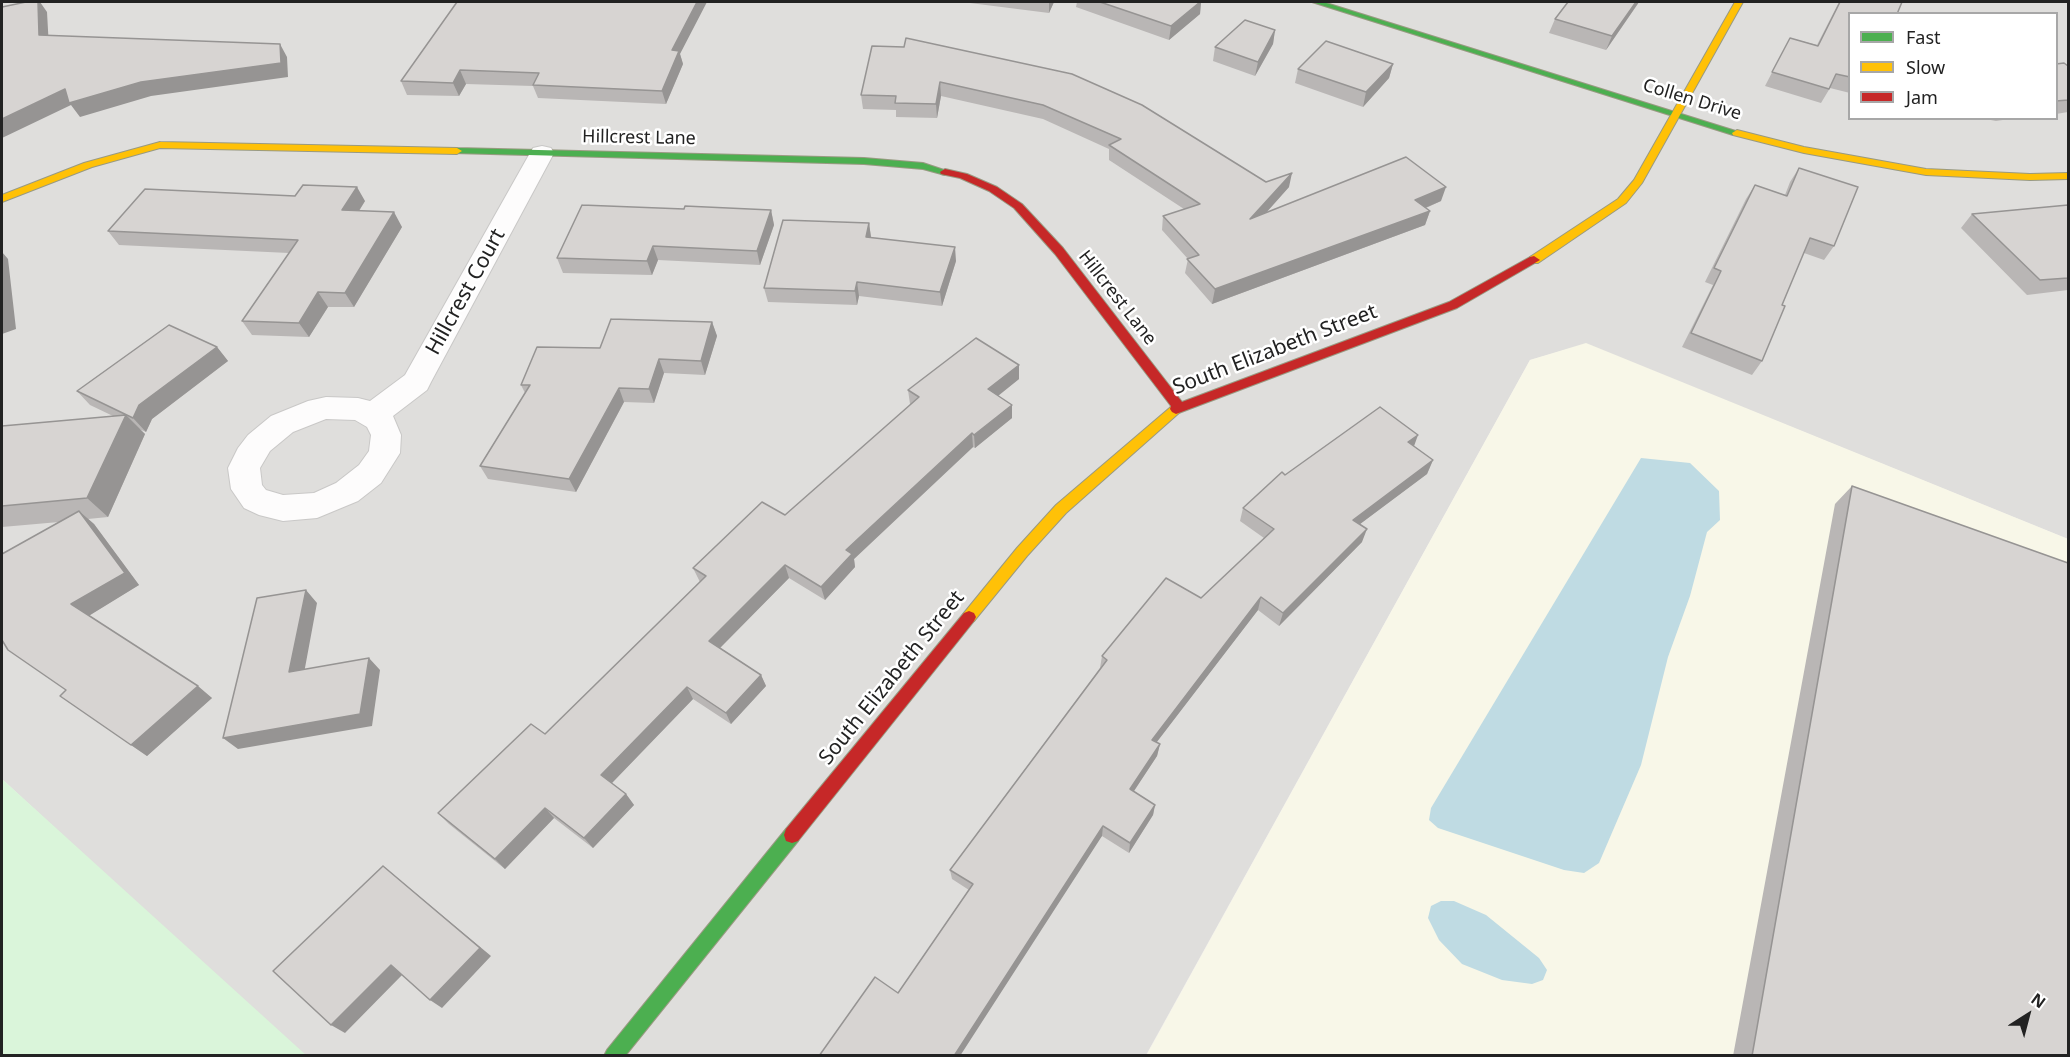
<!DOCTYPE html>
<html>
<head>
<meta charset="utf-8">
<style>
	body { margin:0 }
	#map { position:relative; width:2070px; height:1057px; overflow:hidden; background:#f0eeeb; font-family:"Noto Sans",sans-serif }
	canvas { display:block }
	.frame { position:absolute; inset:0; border:3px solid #222; pointer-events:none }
	.legend { position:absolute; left:1848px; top:12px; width:210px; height:108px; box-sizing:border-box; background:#fff; border:2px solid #a7a7a7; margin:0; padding:8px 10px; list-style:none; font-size:18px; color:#222 }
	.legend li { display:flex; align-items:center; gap:12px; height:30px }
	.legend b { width:30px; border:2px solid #a7a7a7 }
	.north { position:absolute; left:1998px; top:985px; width:60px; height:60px; -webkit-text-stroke:4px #fff; paint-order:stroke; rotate:36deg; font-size:16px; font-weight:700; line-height:24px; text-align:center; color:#222 }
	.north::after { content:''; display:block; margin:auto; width:21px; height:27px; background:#222; clip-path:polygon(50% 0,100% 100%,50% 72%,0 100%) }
</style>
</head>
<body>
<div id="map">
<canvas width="2070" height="1057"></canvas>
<div class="frame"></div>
<ul class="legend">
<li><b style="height:8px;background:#4caf50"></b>Fast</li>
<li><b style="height:8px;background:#ffc107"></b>Slow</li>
<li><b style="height:8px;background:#c62828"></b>Jam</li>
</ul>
<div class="north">N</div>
</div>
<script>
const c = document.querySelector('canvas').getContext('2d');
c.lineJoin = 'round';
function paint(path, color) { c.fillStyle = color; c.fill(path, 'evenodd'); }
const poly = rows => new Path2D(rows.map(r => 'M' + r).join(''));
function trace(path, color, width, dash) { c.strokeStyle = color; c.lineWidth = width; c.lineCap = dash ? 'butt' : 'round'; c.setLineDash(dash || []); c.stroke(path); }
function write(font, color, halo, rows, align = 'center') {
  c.font = font + ' "Noto Sans",sans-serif'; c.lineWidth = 5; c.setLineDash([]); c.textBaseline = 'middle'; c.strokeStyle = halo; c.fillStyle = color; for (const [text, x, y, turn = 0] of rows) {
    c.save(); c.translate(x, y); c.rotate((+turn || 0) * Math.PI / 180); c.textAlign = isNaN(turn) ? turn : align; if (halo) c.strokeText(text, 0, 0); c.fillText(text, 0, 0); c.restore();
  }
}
paint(poly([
	[2,2,2068,2,2068,539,1586,344,1530,360,1146,1055,299,1055,2,779],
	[1850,14,2056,14,2056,118,1850,118]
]), '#dfdedc');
paint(poly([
	[1586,343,2068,539,2068,1055,1146,1056,1530,360]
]), '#f8f7e8');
paint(poly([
	[2,779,306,1055,2,1055]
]), '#daf5da');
paint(poly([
	[1641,458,1690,463,1719,491,1720,520,1707,532,1690,596,1668,657,1641,765,1599,863,1584,873,1564,870,1438,828,1429,820,1431,808],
	[1441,901,1454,901,1486,915,1539,958,1547,970,1543,980,1532,984,1502,980,1462,964,1439,940,1428,918,1431,906]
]), '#bfdbe3');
const street = poly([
	[542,146,551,148,554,153,431,382,427,390,393,416,401,435,400,453,381,483,358,501,317,518,283,521,259,515,244,508,231,489,228,468,238,448,248,435,271,416,308,401,326,397,358,398,370,401,405,375,530,153,533,148,542,146],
	[326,419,355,420,367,427,371,435,369,451,359,465,336,483,314,493,283,495,266,490,262,485,260,468,270,451,293,432,326,419]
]);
const fast = poly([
	[1312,2,1323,2,1742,133,1741,135,1733,135,1312,2],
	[457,148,864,158,923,163,950,172,945,175,923,169,864,164,453,153,453,149,457,148],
	[792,827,798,829,800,835,798,841,625,1056,604,1056,607,1050,786,829,792,827]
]);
const slow = poly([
	[1735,2,1743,2,1642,183,1626,203,1538,263,1530,263,1530,257,1618,199,1634,180,1735,2],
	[1737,130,1804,147,1926,169,2030,174,2068,173,2068,179,2030,180,1926,175,1804,153,1733,135,1732,133,1737,130],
	[160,142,457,148,462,151,457,154,160,148,92,167,2,202,2,195,84,163,160,142],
	[1176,404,1180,406,1182,409,1180,412,1066,513,1027,556,974,621,969,623,964,621,962,617,964,613,1017,548,1056,505,1172,406,1176,404]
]);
const jam = poly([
	[945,169,967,174,997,187,1022,204,1063,248,1182,402,1449,302,1530,257,1534,256,1540,260,1457,308,1176,414,1172,412,1170,409,1171,406,1055,254,1014,208,989,191,960,178,941,174,940,172,945,169],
	[969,611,974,613,976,617,974,621,798,841,792,843,786,841,784,835,786,829,964,613,969,611]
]);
trace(street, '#c9c8c7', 2);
trace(fast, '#999a82', 2);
trace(slow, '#999a82', 2);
trace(jam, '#999a82', 2);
paint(street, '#fdfcfc');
paint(fast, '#4caf50');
paint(slow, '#ffc107');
paint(jam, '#c62828');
paint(poly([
	[457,2,680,54,683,64,666,104,538,98,533,86,466,84,459,96,407,95,401,81],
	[962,2,1054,2,1049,13],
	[1077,2,1201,2,1200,14,1169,40,1076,7],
	[1568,2,1639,2,1606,50,1549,33,1555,19],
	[1839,2,1902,2,1850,14,1850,93,1830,88,1821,103,1765,86,1790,38,1817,45],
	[1275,30,1273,44,1255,76,1213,61,1215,47],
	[872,46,1266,182,1289,187,1266,213,1441,201,1426,208,1430,211,1425,225,1212,304,1185,273,1188,259,1162,230,1163,216,1184,209,1109,160,1109,149,1043,119,941,96,937,118,896,117,896,110,863,109,861,95],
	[1393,64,1389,78,1363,107,1295,83,1298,69],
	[2056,64,2068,66,2068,112,2056,114],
	[1980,118,2016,118,1996,121],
	[1799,168,1834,246,1824,260,1804,253,1782,305,1762,361,1752,375,1682,347,1713,285,1705,282,1746,199,1755,185,1785,195,1790,182],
	[295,196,365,201,359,211,402,227,354,307,328,307,309,337,252,335,242,321,289,253,119,245,108,231],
	[2068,205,2068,290,2027,295,1961,228,1972,214],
	[684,209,771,210,774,225,760,265,658,260,652,275,563,273,557,258],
	[869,223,871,238,956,261,942,306,859,296,857,305,768,302,764,288],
	[712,322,717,336,705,375,664,373,654,403,624,402,576,492,488,479,480,466,525,393,521,385,600,348],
	[217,347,228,361,152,419,146,432,139,429,145,434,108,517,88,519,94,524,139,585,88,616,212,698,147,756,60,696,66,691,59,522,2,527,2,426,113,416,90,405,77,391],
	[1019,365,1019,379,998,396,1012,405,1012,418,975,448,973,447,854,559,855,567,825,600,789,578,720,648,761,675,766,686,731,724,693,699,612,783,626,794,634,805,593,848,554,818,505,869,449,824,438,813,545,734,700,582,693,568,785,515,911,405,910,404,908,390],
	[1414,446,1433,460,1427,474,1360,524,1362,542,1279,626,1258,610,1156,742,1160,744,1157,756,1134,791,1155,805,1153,815,1129,853,1102,836,898,993,969,890,952,879,950,870,1100,668,1102,656,1201,598,1264,538,1240,521,1243,508,1285,475],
	[1852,486,2068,1056,1733,1056,1835,504]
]), '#b9b6b5');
paint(poly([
	[38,2,40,2,47,12,49,48,39,35],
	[697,2,707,2,680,54,683,64,666,104,662,91,672,50],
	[1049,2,1054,2,1049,13],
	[1200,2,1201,2,1200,14,1169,40,1171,26],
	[1636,2,1639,2,1606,50,1612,36],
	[1275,30,1273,44,1255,76,1258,62],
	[280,44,287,57,288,77,151,96,80,117,71,105,2,138,2,119,65,89,141,82],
	[1393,64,1389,78,1363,107,1366,92],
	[460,70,466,84,459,96,453,83],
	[940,82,941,96,937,118,936,104],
	[1292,173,1289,187,1247,234,1250,219],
	[357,187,365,201,350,225,342,210],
	[1446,187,1441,201,1411,214,1415,200],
	[771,210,774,225,760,265,757,251],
	[1430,211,1425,225,1212,304,1215,289],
	[394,212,402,227,354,307,345,293],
	[869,223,871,237,868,252,866,237],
	[653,246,658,260,652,275,647,261],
	[955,247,956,261,942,306,940,292],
	[2,252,8,259,16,329,2,334],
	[857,282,859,296,857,305,855,291],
	[318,292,328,307,309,337,299,323],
	[712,322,717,336,705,375,701,361],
	[217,347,228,361,152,419,146,432,133,418,139,405],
	[659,359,664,373,654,403,649,389],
	[1019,365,1019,379,989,403,988,389],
	[619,388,624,402,576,492,569,479],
	[1012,405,1012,418,975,448,974,435],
	[126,415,145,434,108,517,87,498],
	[972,433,973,447,854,559,855,567,825,600,821,587,846,550],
	[1418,435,1413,449,1408,442],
	[1433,460,1427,474,1348,533,1353,520],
	[79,511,94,524,139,585,87,617,71,604],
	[1367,529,1362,542,1279,626,1283,613],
	[785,565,789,578,715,653,709,641],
	[306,590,317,603,302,684,289,672],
	[1261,597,1258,610,1150,751,1152,740],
	[369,658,380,670,372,726,238,749,223,738],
	[761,675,766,686,731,724,726,713],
	[198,686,212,698,147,756,131,745],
	[687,687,693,699,609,786,601,775],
	[1160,744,1157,756,1128,800,1130,789],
	[626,794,634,805,593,848,584,838],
	[1155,805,1153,815,1129,853,1130,843],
	[545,808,554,818,505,869,495,859],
	[1103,826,1102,836,960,1056,954,1056],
	[383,866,491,956,442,1008,430,1000],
	[391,965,404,973,345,1033,331,1025]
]), '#969493');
const building = poly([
	[26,2,38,2,39,35,280,44,281,63,141,82,69,103,65,89,2,119,2,7,26,2],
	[457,2,697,2,672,50,679,51,662,91,533,85,539,73,460,70,453,83,401,81,457,2],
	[1100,2,1200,2,1171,26,1100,2],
	[1568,2,1636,2,1612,36,1555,19,1568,2],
	[1840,2,1902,2,1897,14,1850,14,1850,77,1836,74,1829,89,1772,72,1790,38,1818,46,1840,2],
	[1245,20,1275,30,1258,62,1215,47,1245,20],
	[906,38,1072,74,1142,105,1266,182,1292,173,1250,219,1406,157,1446,187,1415,200,1430,211,1215,289,1187,259,1199,255,1163,216,1200,204,1109,145,1121,139,1043,105,940,82,936,104,895,103,896,96,861,95,872,46,904,47,906,38],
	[1326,41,1393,64,1366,92,1298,69,1326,41],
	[2064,63,2068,66,2068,100,2056,101,2056,64,2064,63],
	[1799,168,1858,187,1834,246,1810,238,1782,305,1785,306,1762,361,1691,333,1721,271,1714,268,1755,185,1787,196,1799,168],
	[303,185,357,187,342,210,394,212,345,293,318,292,299,323,242,321,298,240,108,231,145,189,295,196,303,185],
	[582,205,684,209,685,206,771,210,757,251,653,246,647,261,557,258,582,205],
	[2068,205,2068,278,2040,280,1972,214,2068,205],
	[783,220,869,223,866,237,955,247,940,292,857,282,855,291,764,288,783,220],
	[611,319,712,322,701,361,659,359,649,389,619,388,569,479,480,466,530,385,521,385,537,347,600,348,611,319],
	[169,325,217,347,139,405,133,418,77,391,169,325],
	[976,338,1019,365,988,389,1012,405,974,435,972,433,846,550,852,554,821,587,785,565,709,641,761,675,726,713,687,687,601,775,626,794,584,838,545,808,495,859,438,813,531,724,545,734,706,576,693,568,762,502,785,515,919,397,908,390,976,338],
	[1380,407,1418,435,1408,442,1433,460,1353,520,1367,529,1283,613,1261,597,1152,740,1160,744,1130,789,1155,805,1130,843,1103,826,954,1056,819,1056,875,977,898,993,973,884,950,870,1107,660,1102,656,1166,578,1201,598,1274,529,1243,508,1282,472,1285,475,1380,407],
	[126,415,87,498,2,506,2,426,126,415],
	[1852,486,2068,563,2068,1056,1752,1056,1852,486],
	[79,511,125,573,71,604,198,686,131,745,60,696,66,690,8,650,2,640,2,554,79,511],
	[306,590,289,672,369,658,360,714,223,738,257,598,306,590],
	[383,866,480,948,430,1000,391,965,331,1025,273,971,383,866]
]);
paint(building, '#d7d4d2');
trace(building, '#969493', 1.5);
write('18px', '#222', '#fff', [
	["Collen Drive",1692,100,17],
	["Hillcrest Lane",639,138,1],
	["Hillcrest Lane",1117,298,52]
]);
write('21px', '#222', '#fff', [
	["Hillcrest Court",466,292,-61],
	["South Elizabeth Street",1275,350,-21],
	["South Elizabeth Street",892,678,-51]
]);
</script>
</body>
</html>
